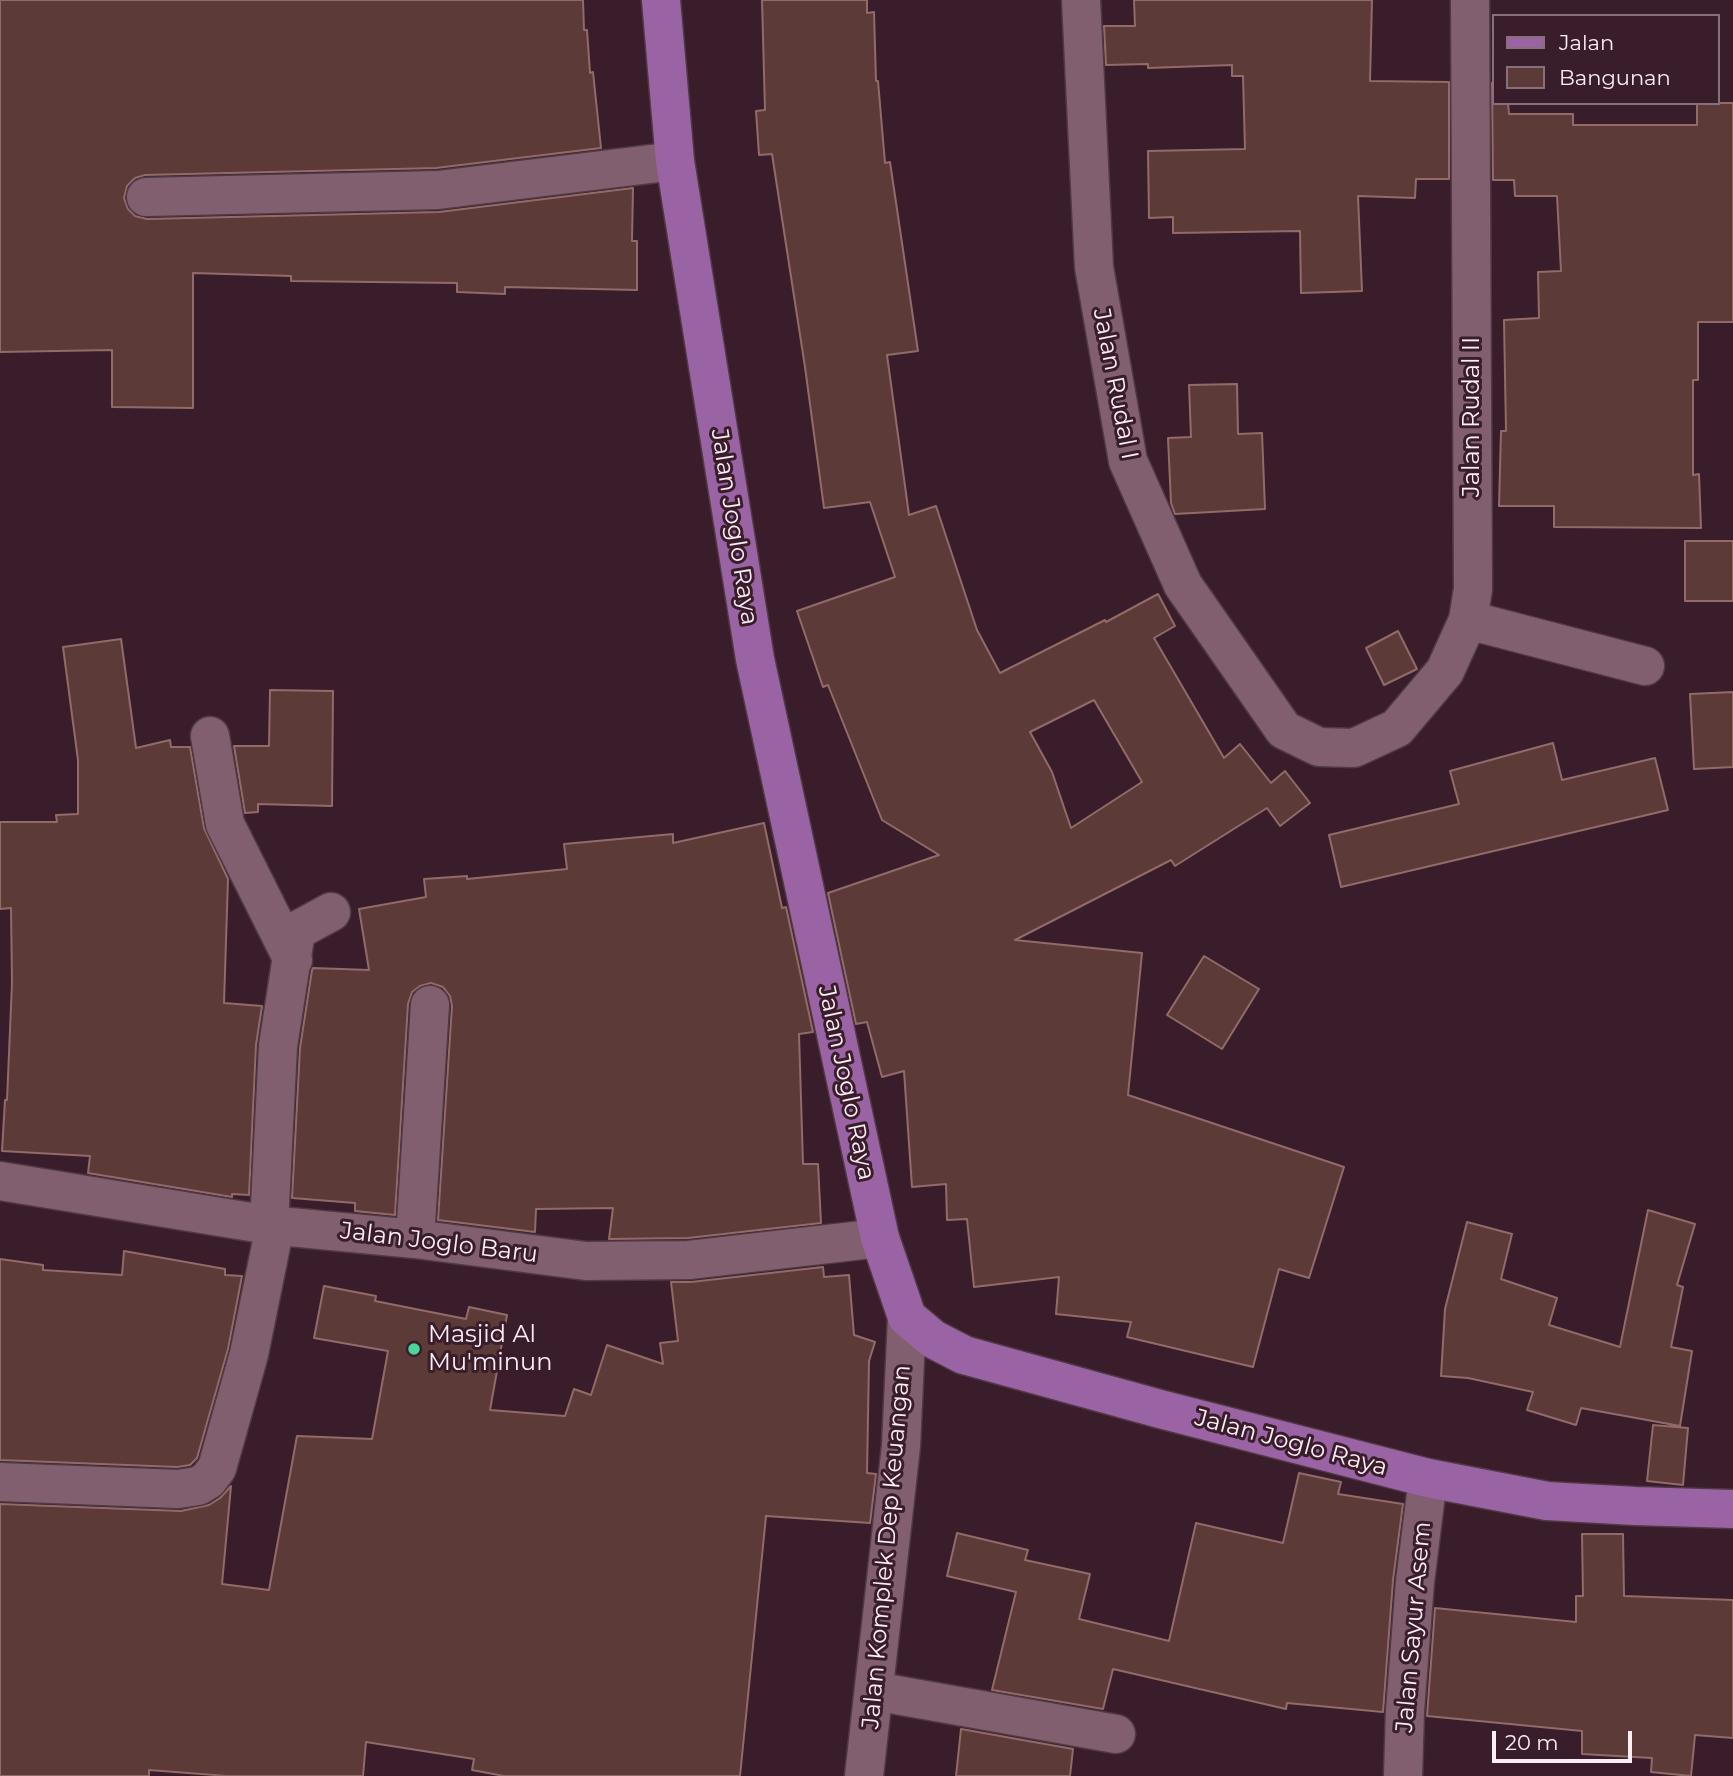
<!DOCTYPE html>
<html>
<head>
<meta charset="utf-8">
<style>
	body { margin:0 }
	#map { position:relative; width:1733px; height:1776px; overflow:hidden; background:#391d2b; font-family:Montserrat,sans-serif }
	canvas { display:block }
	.legend { position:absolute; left:1492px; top:14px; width:228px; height:91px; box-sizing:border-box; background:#391d2b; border:2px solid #87707b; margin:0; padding:9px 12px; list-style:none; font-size:21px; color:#fdedf4 }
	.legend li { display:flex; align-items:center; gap:14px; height:35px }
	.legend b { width:35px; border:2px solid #87707b }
	.scale { position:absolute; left:1492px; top:1731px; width:140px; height:32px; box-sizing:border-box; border:4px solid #fdedf4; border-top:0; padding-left:9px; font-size:21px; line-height:24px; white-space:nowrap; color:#fdedf4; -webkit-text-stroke:5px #391d2b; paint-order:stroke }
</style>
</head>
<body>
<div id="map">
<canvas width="1733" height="1776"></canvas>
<ul class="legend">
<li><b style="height:9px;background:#9a64a4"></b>Jalan</li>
<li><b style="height:19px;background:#5c3a37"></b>Bangunan</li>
</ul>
<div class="scale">20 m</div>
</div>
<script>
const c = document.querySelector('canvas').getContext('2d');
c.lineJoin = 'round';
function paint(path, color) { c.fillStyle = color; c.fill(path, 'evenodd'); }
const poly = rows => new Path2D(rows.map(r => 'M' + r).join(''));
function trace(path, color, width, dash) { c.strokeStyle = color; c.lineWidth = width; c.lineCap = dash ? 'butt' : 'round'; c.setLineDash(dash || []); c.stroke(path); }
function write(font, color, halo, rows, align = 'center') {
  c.font = font + ' Montserrat,sans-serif'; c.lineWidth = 6; c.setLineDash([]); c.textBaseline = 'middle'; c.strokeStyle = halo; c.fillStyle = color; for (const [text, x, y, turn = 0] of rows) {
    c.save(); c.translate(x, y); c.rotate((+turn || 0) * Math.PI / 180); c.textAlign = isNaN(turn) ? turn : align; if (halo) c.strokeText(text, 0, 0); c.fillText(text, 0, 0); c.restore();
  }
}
const building = poly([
	[0,0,583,0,584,30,587,30,590,73,593,72,601,148,436,168,145,175,135,178,127,186,124,198,128,209,135,216,147,219,439,212,633,188,632,241,637,241,637,290,505,287,505,294,457,292,457,283,291,281,291,276,193,273,193,408,112,407,112,350,0,352,0,0],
	[762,0,867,0,867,13,874,12,876,81,878,81,885,163,890,162,918,351,887,355,909,515,936,506,977,630,1000,673,1105,620,1106,622,1158,594,1175,626,1154,638,1224,758,1240,744,1271,783,1285,771,1310,803,1280,826,1267,808,1175,866,1171,860,1015,940,1142,953,1128,1095,1344,1167,1309,1278,1279,1269,1253,1367,1127,1337,1131,1322,1056,1314,1059,1277,974,1287,967,1219,947,1220,946,1184,912,1187,904,1071,882,1077,867,1022,856,1024,828,893,939,855,882,820,828,685,823,687,797,611,895,577,870,502,824,508,805,367,772,154,759,155,756,111,765,110,762,0],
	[1094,700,1142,782,1071,828,1052,772,1030,732,1094,700],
	[1134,0,1372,0,1370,81,1449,82,1449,179,1416,179,1415,198,1358,196,1362,291,1301,293,1300,231,1173,233,1173,217,1149,218,1148,151,1245,149,1243,76,1232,76,1232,65,1148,68,1148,64,1106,65,1104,26,1135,26,1134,0],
	[1492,83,1493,103,1508,103,1509,114,1573,114,1573,125,1697,125,1697,103,1733,103,1733,322,1698,322,1698,380,1693,380,1693,475,1699,474,1701,528,1554,527,1554,506,1499,506,1501,431,1506,431,1504,320,1539,318,1538,272,1561,271,1557,196,1515,196,1514,180,1493,180,1492,83],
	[1237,384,1238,434,1262,433,1265,509,1175,514,1171,503,1168,438,1191,437,1189,385,1237,384],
	[1685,541,1733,541,1733,601,1685,601,1685,541],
	[1398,631,1417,669,1384,685,1366,648,1398,631],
	[121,639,136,748,170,740,171,747,190,747,204,828,228,879,224,1003,262,1006,256,1045,249,1195,232,1194,232,1197,88,1173,90,1156,2,1151,5,1100,7,1100,12,983,11,908,0,909,0,822,57,822,56,815,78,814,78,760,63,647,121,639],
	[270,690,333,691,332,806,258,804,258,812,245,813,234,746,269,746,270,690],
	[1733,692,1733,767,1694,769,1690,694,1733,692],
	[1553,743,1562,780,1655,758,1668,810,1341,887,1329,835,1459,804,1450,771,1553,743],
	[764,823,782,908,786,907,813,1032,799,1034,803,1164,818,1164,821,1223,688,1238,609,1239,613,1208,536,1209,535,1232,438,1220,452,1006,450,996,443,987,431,983,420,986,412,992,408,1004,395,1215,355,1211,355,1203,292,1198,300,1048,312,970,313,968,369,970,359,909,426,897,424,879,467,876,467,879,567,869,564,844,673,834,673,843,764,823],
	[1204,956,1259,989,1222,1049,1167,1015,1204,956],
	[1648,1210,1695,1224,1677,1285,1683,1287,1671,1347,1692,1351,1680,1426,1581,1408,1576,1425,1527,1410,1533,1392,1468,1378,1441,1376,1445,1309,1467,1222,1512,1234,1501,1279,1557,1298,1549,1325,1620,1347,1648,1210],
	[124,1251,225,1269,225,1275,242,1276,228,1349,197,1458,190,1465,177,1467,0,1460,0,1259,43,1265,43,1270,122,1275,124,1251],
	[823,1267,824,1277,849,1275,854,1335,875,1342,869,1361,867,1473,876,1474,870,1523,766,1516,740,1776,504,1776,472,1770,474,1759,366,1742,363,1776,227,1776,149,1770,149,1776,0,1776,0,1504,181,1511,209,1505,220,1498,231,1486,222,1584,269,1590,297,1436,372,1439,388,1351,314,1338,324,1286,376,1296,375,1301,466,1319,469,1307,507,1315,490,1410,565,1416,574,1389,591,1395,607,1345,663,1364,660,1343,678,1341,671,1282,691,1282,823,1267],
	[1653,1425,1688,1428,1683,1485,1647,1481,1653,1425],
	[1299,1473,1341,1482,1338,1494,1403,1504,1393,1580,1383,1712,1287,1703,1286,1709,1113,1669,1103,1709,992,1690,1016,1592,947,1576,957,1533,1028,1550,1025,1560,1090,1574,1079,1619,1169,1641,1196,1523,1283,1543,1299,1473],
	[1582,1534,1623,1534,1624,1596,1733,1600,1733,1738,1695,1735,1691,1776,1651,1772,1652,1758,1582,1754,1582,1731,1427,1716,1435,1608,1576,1622,1576,1596,1583,1596,1582,1534],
	[961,1729,1073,1749,1070,1776,956,1776,961,1729]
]);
paint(building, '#5c3a37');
trace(building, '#926b69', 2);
const minor = poly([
	[1081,0,1094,267,1128,461,1183,585,1284,730,1319,747,1354,748,1397,728,1445,671,1468,620,1473,589,1470,0],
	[146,197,438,190,675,161],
	[1468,620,1645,666],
	[210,736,225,824,293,960],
	[0,1181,269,1225,415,1239,586,1261,689,1260,880,1238],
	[269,1225,278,1046,296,931,331,912],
	[415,1239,430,1005],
	[0,1482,178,1489,198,1486,208,1480,217,1468,249,1354,275,1226],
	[874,1691,1116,1734],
	[864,1776,901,1446,907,1317],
	[1403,1776,1405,1711,1415,1582,1428,1478]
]);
const major = poly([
	[661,0,675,161,755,659,880,1238,907,1317,933,1339,964,1355,1160,1409,1428,1478,1547,1501,1635,1506,1733,1509]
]);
trace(minor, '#503945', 41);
trace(major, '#503945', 41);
trace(minor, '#815f6f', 38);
trace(major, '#9a64a4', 38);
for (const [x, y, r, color] of [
	[414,1349,7,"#4bd49b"]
]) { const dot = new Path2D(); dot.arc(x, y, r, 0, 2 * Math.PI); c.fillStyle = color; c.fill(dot); trace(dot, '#391d2b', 2.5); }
write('24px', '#fdedf4', '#391d2b', [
	["Jalan Rudal I",1115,384,79],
	["Jalan Rudal II",1472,417,-90],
	["Jalan Joglo Raya",734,527,81],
	["Jalan Joglo Raya",846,1083,78],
	["Jalan Joglo Baru",439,1243,7],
	["Jalan Joglo Raya",1291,1443,15],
	["Jalan Komplek Dep Keuangan",887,1547,-85],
	["Jalan Sayur Asem",1414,1627,-85]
]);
write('24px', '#fdedf4', '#391d2b', [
	["Masjid Al",428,1335],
	["Mu'minun",428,1363]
], 'left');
</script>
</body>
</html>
